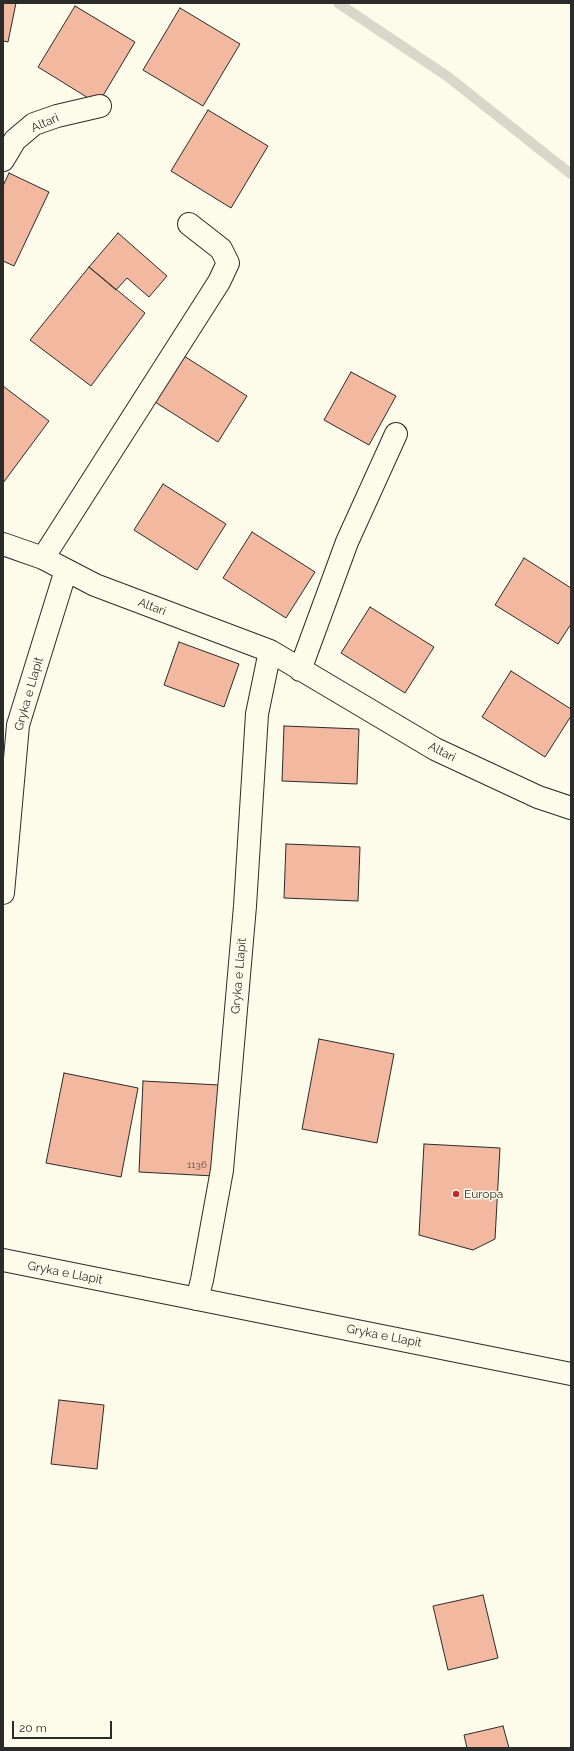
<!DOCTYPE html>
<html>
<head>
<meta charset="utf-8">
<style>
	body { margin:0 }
	#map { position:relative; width:574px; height:1751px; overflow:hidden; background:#fdfbea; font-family:Raleway,sans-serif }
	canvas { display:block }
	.frame { position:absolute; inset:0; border:4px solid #2b2b2b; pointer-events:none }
	.scale { position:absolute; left:12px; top:1721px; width:100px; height:18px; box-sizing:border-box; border:2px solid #2b2b2b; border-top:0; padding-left:5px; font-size:12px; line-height:14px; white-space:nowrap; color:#2b2b2b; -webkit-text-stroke:3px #fdfbea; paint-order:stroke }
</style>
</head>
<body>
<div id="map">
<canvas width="574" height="1751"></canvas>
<div class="frame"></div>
<div class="scale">20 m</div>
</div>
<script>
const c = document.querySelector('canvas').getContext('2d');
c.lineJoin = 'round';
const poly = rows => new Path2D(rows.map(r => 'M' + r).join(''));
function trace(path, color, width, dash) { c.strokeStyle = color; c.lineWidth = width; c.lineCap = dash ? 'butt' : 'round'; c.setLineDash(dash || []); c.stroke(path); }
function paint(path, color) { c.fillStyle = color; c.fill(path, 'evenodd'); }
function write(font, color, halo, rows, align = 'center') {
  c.font = font + ' Raleway,sans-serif'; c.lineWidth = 3; c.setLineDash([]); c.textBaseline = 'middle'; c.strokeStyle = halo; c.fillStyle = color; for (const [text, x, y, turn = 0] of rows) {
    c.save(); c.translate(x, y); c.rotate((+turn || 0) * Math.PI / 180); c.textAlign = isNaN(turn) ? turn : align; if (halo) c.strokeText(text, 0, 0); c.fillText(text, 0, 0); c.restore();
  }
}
trace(poly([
	[338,3,447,76,571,174]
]), '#d8d7c9', 10);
const building = poly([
	[3,3,16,3,8,42,3,41,3,3],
	[75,6,135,42,98,104,38,67,75,6],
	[180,8,240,44,203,106,143,70,180,8],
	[208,110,268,146,231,208,171,171,208,110],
	[9,173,49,192,14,266,3,261,3,186,9,173],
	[118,233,167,276,149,297,127,278,116,290,89,267,118,233],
	[89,267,145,313,91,386,30,340,89,267],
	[184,356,247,396,218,442,155,402,184,356],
	[351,372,396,396,369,445,324,420,351,372],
	[3,386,49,421,3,483,3,386],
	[163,484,226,524,197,570,134,530,163,484],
	[252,532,315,572,286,618,223,578,252,532],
	[524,558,571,588,571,624,558,644,495,605,524,558],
	[370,607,434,647,405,693,341,653,370,607],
	[179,642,239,664,224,707,164,685,179,642],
	[511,671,571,709,571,716,545,757,482,717,511,671],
	[284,726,359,729,357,784,282,781,284,726],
	[286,844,360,847,358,901,284,898,286,844],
	[319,1039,394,1054,377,1143,302,1129,319,1039],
	[64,1073,138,1088,121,1177,46,1163,64,1073],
	[143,1081,219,1085,214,1176,139,1172,143,1081],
	[424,1144,500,1148,495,1239,473,1250,419,1235,424,1144],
	[59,1400,104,1405,97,1469,51,1464,59,1400],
	[483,1595,498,1658,448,1670,433,1606,483,1595],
	[503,1726,509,1748,467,1748,464,1735,503,1726]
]);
paint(building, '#f2b8a0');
trace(building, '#2b2b2b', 1);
const street = poly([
	[3,160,15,140,34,124,57,116,100,106],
	[3,544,43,558,95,585,270,651,435,749,538,797,571,808],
	[43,558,219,282,228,263,221,249,189,224],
	[300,670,347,542,396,434],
	[3,893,18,725,66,570],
	[197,1299,202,1280,222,1170,245,906,257,714,270,651]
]);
const primary = poly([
	[3,1260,571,1374]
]);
trace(street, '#2b2b2b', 24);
trace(primary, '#2b2b2b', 24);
trace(street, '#fdfbea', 22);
trace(primary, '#fdfbea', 22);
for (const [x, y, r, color] of [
	[456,1194,4,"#c62828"]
]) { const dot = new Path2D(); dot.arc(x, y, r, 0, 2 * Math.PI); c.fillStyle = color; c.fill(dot); trace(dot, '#fdfbea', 1.5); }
write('10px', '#5d4e48', null, [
	["1136",197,1165]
]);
write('12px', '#2b2b2b', '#fdfbea', [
	["Altari",45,123,-24],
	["Altari",152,607,21],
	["Gryka e Llapit",29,694,-74],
	["Altari",442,752,27],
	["Gryka e Llapit",239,976,-85],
	["Gryka e Llapit",65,1273,11],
	["Gryka e Llapit",384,1336,11]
]);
write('12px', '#2b2b2b', '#fdfbea', [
	["Europa",464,1194]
], 'left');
</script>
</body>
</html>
